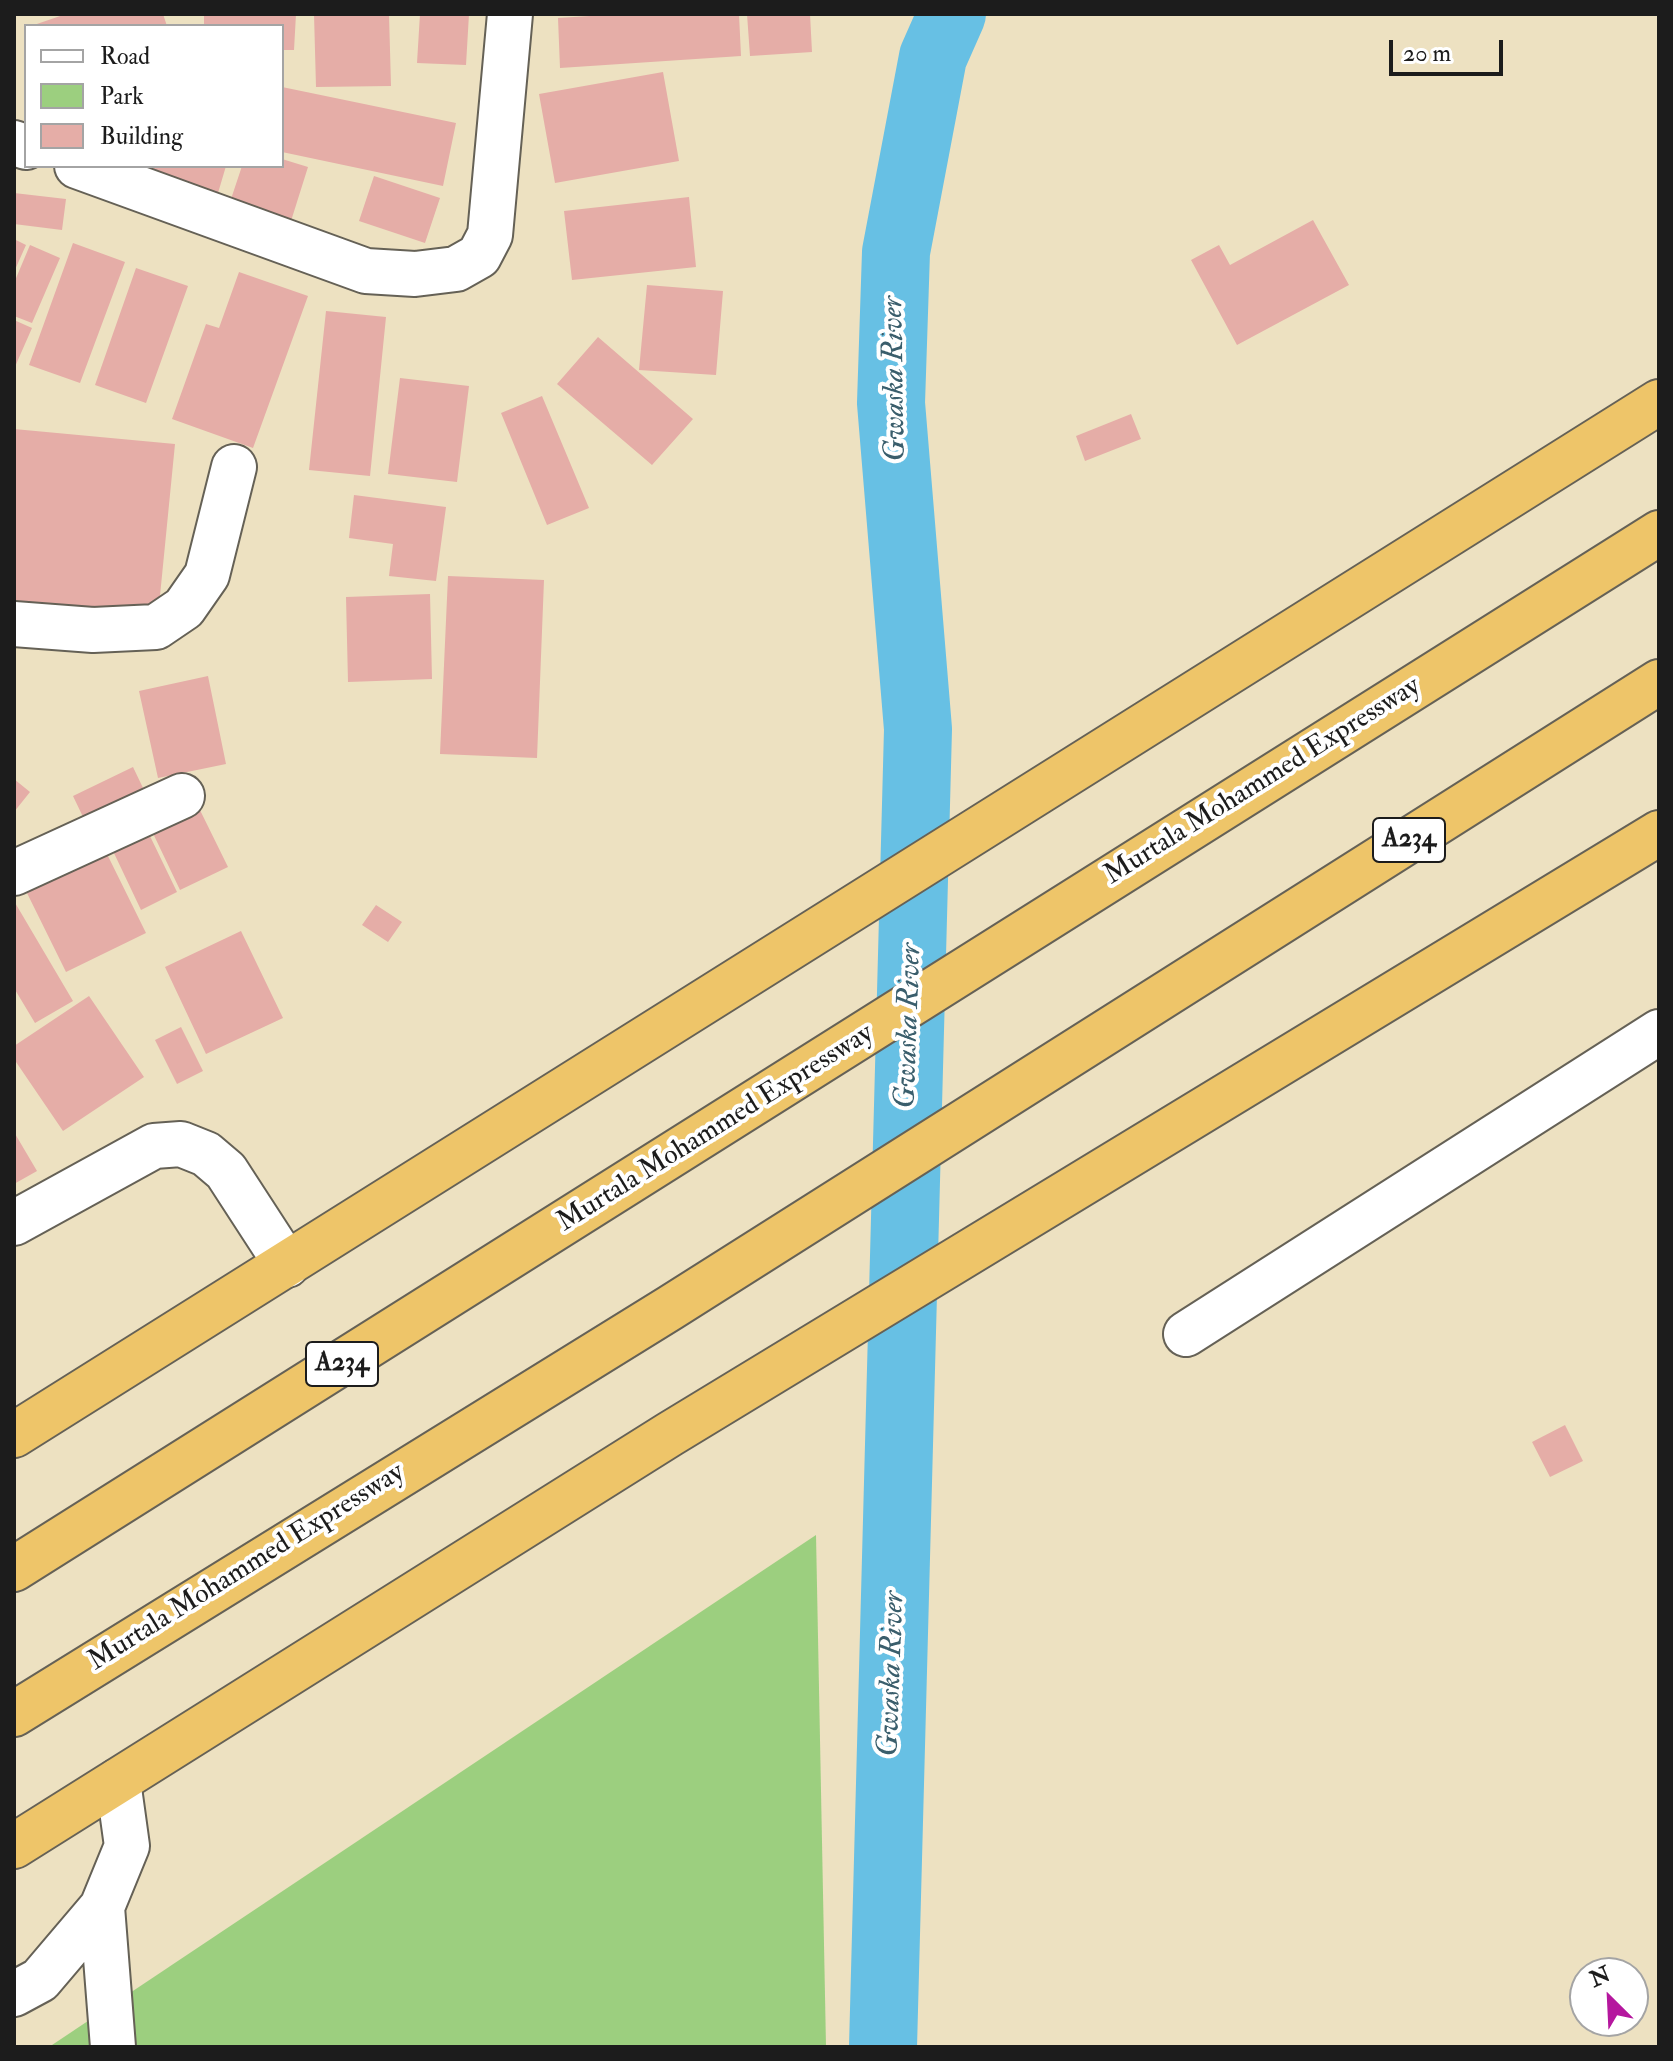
<!DOCTYPE html>
<html>
<head>
<meta charset="utf-8">
<style>
	body { margin:0 }
	#map { position:relative; width:1673px; height:2061px; overflow:hidden; background:#ede1c1; font-family:"IM FELL Double Pica",serif }
	canvas { display:block }
	.frame { position:absolute; inset:0; border:16px solid #1c1c1c; pointer-events:none }
	.legend { position:absolute; left:24px; top:24px; width:260px; height:144px; box-sizing:border-box; background:#fff; border:2px solid #a4a4a4; margin:0; padding:10px 14px; list-style:none; font-size:24px; color:#1c1c1c }
	.legend li { display:flex; align-items:center; gap:16px; height:40px }
	.legend b { width:40px; border:2px solid #a4a4a4 }
	.north { position:absolute; left:1569px; top:1957px; width:80px; height:80px; box-sizing:border-box; background:#fff; border:2px solid #a4a4a4; border-radius:50%; rotate:336deg; font-size:22px; font-weight:700; line-height:32px; text-align:center; color:#1c1c1c }
	.north::after { content:''; display:block; margin:auto; width:28px; height:36px; background:#b5179e; clip-path:polygon(50% 0,100% 100%,50% 72%,0 100%) }
	.scale { position:absolute; left:1389px; top:40px; width:114px; height:36px; box-sizing:border-box; border:4px solid #1c1c1c; border-top:0; padding-left:10px; font-size:24px; line-height:28px; white-space:nowrap; color:#1c1c1c; -webkit-text-stroke:6px #fff; paint-order:stroke }
</style>
</head>
<body>
<div id="map">
<canvas width="1673" height="2061"></canvas>
<div class="frame"></div>
<ul class="legend">
<li><b style="height:10px;background:#fff"></b>Road</li>
<li><b style="height:22px;background:#9ccf7f"></b>Park</li>
<li><b style="height:22px;background:#e5ada7"></b>Building</li>
</ul>
<div class="north">N</div>
<div class="scale">20 m</div>
</div>
<script>
const c = document.querySelector('canvas').getContext('2d');
c.lineJoin = 'round';
function paint(path, color) { c.fillStyle = color; c.fill(path, 'evenodd'); }
const poly = rows => new Path2D(rows.map(r => 'M' + r).join(''));
function trace(path, color, width, dash) { c.strokeStyle = color; c.lineWidth = width; c.lineCap = dash ? 'butt' : 'round'; c.setLineDash(dash || []); c.stroke(path); }
function write(font, color, halo, rows, align = 'center') {
  c.font = font + ' "IM FELL Double Pica",serif'; c.lineWidth = 8; c.setLineDash([]); c.textBaseline = 'middle'; c.strokeStyle = halo; c.fillStyle = color; for (const [text, x, y, turn = 0] of rows) {
    c.save(); c.translate(x, y); c.rotate((+turn || 0) * Math.PI / 180); c.textAlign = isNaN(turn) ? turn : align; if (halo) c.strokeText(text, 0, 0); c.fillText(text, 0, 0); c.restore();
  }
}
paint(poly([
	[816,1535,826,2047,49,2047]
]), '#9ccf7f');
trace(poly([
	[883,2047,918,729,891,403,896,252,933,57,952,14]
]), '#67c0e4', 68);
paint(poly([
	[66,14,163,14,167,26,31,26],
	[204,14,296,14,294,50,282,50,282,26,204,26],
	[314,14,389,14,391,86,316,87],
	[420,14,469,14,466,65,417,63],
	[621,14,739,14,741,56,560,68,558,18],
	[747,14,810,14,812,52,750,56],
	[663,72,679,161,555,183,539,94],
	[282,87,456,123,443,186,282,152],
	[282,159,308,167,291,221,230,202,242,166,282,166],
	[149,166,226,166,218,193,147,173],
	[374,176,440,198,425,243,359,221],
	[14,193,66,199,62,230,14,224],
	[689,197,696,267,572,280,564,211],
	[1313,220,1349,285,1237,345,1191,260,1219,245,1230,265],
	[14,239,26,245,14,272],
	[73,243,125,262,80,383,29,365],
	[30,245,60,258,32,323,14,316,14,283],
	[136,268,188,286,146,403,95,385],
	[239,272,308,296,253,448,172,419,206,324,219,328],
	[647,285,723,291,716,375,639,370],
	[326,311,386,317,370,476,309,470],
	[14,320,32,328,14,369],
	[598,337,693,419,652,465,557,384],
	[400,378,469,386,457,482,388,474],
	[542,396,589,508,547,525,501,413],
	[1131,414,1141,439,1085,461,1076,436],
	[14,429,175,444,157,626,14,612],
	[354,495,446,507,436,581,389,576,393,544,349,538],
	[448,576,544,580,537,758,440,754],
	[430,594,432,679,348,682,346,597],
	[208,676,226,764,158,778,139,691],
	[133,767,144,790,84,819,73,796],
	[14,779,30,792,14,812],
	[197,804,228,867,180,890,150,827],
	[149,834,177,892,141,910,113,851],
	[106,852,146,933,66,972,26,891],
	[14,901,73,1001,35,1023,14,988],
	[376,905,402,922,388,942,362,925],
	[241,931,283,1018,206,1054,165,967],
	[89,996,144,1077,63,1131,14,1059,14,1046],
	[181,1027,203,1071,177,1084,155,1040],
	[14,1132,37,1171,14,1184],
	[1565,1425,1583,1461,1550,1477,1532,1442]
]), '#e5ada7');
const minor = poly([
	[14,143,26,147],
	[77,166,366,271,415,274,456,269,479,256,490,235,510,14],
	[14,624,93,630,156,627,184,608,207,575,234,467],
	[14,873,182,796],
	[14,1223,154,1146,181,1144,206,1154,226,1171,287,1265],
	[1186,1334,1659,1032],
	[102,1907,113,2047],
	[14,1994,40,1980,102,1907,127,1846,118,1781]
]);
const highway = poly([
	[14,1435,1659,402],
	[14,1569,1659,533],
	[14,1714,670,1308,1659,682],
	[14,1846,670,1434,1659,833]
]);
trace(minor, '#656156', 48);
trace(highway, '#656156', 48);
trace(minor, '#fff', 44);
trace(highway, '#eec569', 44);
for (const [x, y, w] of [
	[1409,840,72],
	[342,1364,72]
]) { const box = new Path2D(); box.roundRect(x - w / 2, y - 22, w, 44, 6); c.fillStyle = '#fff'; c.fill(box); trace(box, '#1c1c1c', 2); }
write('bold 26px', '#1c1c1c', null, [
	["A234",1409,840],
	["A234",342,1364]
]);
write('28px', '#1c1c1c', '#fff', [
	["Murtala Mohammed Expressway",1263,782,-32],
	["Murtala Mohammed Expressway",716,1129,-32],
	["Murtala Mohammed Expressway",247,1568,-32]
]);
write('italic 30px', '#3a5e6c', '#fff', [
	["Gwaska River",896,379,-91],
	["Gwaska River",910,1026,-88],
	["Gwaska River",893,1674,-88]
]);
</script>
</body>
</html>
